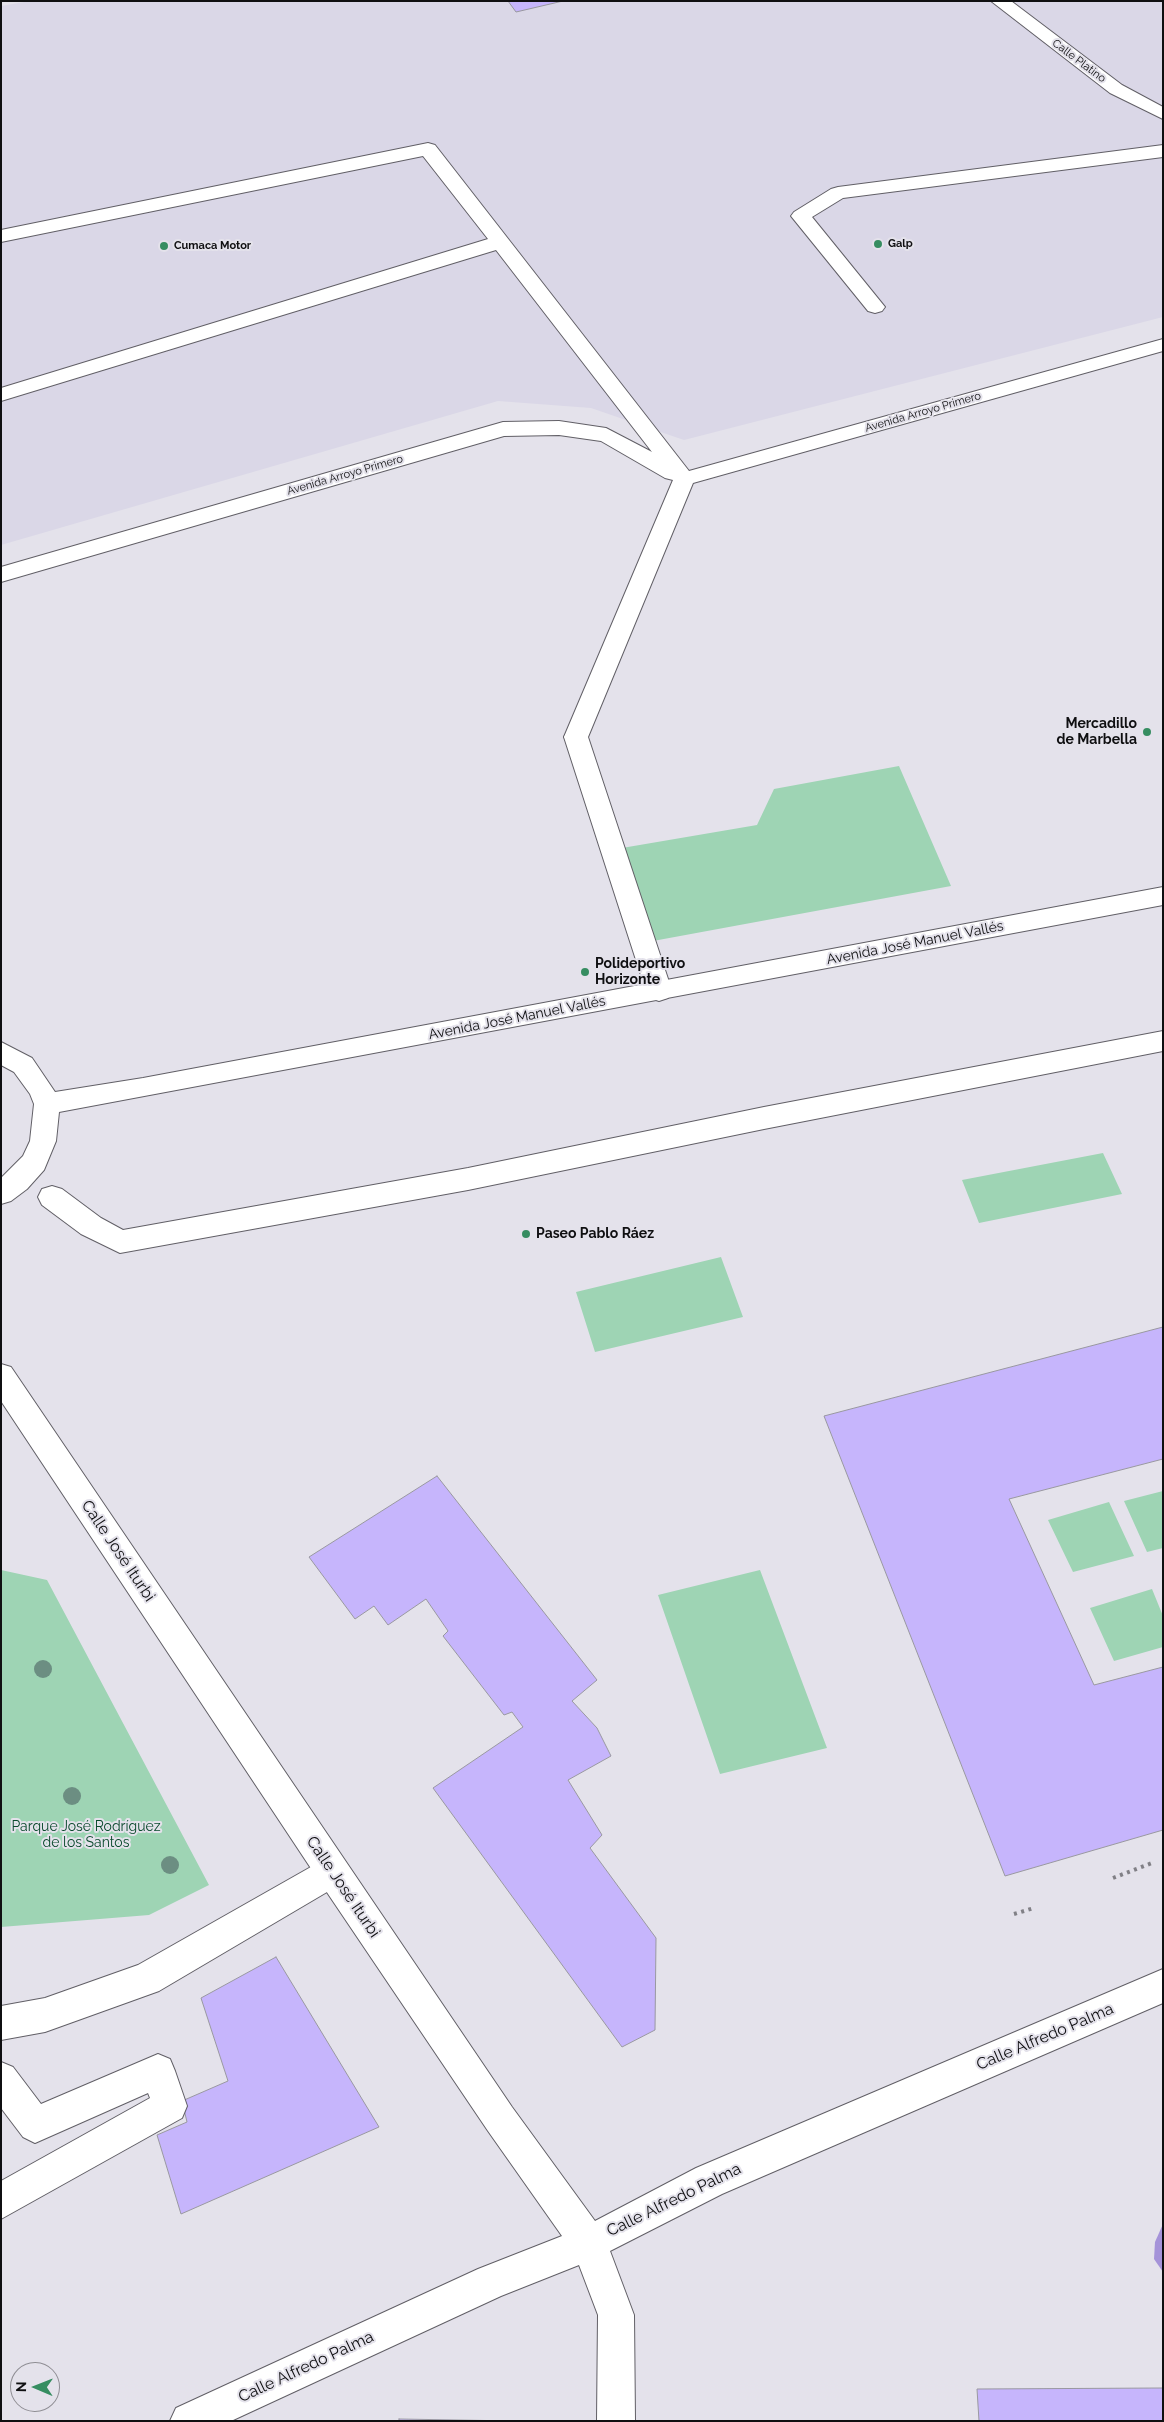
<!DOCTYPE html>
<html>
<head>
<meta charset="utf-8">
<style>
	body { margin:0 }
	#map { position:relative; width:1164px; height:2422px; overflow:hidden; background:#e4e2eb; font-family:Raleway,sans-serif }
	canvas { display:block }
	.frame { position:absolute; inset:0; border:2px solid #0f0f11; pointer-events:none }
	.north { position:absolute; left:10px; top:2362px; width:50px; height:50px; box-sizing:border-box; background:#e4e2eb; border:1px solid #8f8e94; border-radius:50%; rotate:271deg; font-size:14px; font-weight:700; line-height:20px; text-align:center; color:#0f0f11 }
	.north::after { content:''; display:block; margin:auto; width:18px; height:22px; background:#368d61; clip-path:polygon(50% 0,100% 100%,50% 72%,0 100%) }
</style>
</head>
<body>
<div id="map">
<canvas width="1164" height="2422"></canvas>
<div class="frame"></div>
<div class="north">N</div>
</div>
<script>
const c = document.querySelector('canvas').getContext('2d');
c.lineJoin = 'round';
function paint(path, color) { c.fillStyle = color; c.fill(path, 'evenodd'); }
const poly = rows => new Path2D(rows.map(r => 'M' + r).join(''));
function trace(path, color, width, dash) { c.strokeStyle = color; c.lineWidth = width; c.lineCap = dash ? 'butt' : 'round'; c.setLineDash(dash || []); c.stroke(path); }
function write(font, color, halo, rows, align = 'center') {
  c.font = font + ' Raleway,sans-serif'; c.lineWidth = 4; c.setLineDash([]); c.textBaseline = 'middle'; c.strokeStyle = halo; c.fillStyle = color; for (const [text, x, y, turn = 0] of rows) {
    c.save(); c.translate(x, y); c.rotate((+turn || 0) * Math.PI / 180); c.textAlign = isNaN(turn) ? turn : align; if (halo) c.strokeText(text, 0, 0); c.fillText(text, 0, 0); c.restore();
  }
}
paint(poly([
	[30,1,1163,1,1163,317,684,440,591,408,498,401,1,545,1,6]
]), '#dad7e7');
paint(poly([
	[899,766,951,886,653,941,622,848,757,825,774,789],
	[1103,1153,1122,1194,979,1223,962,1180],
	[721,1257,743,1317,595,1352,576,1292],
	[1163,1491,1163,1548,1147,1552,1124,1501],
	[1109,1502,1134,1556,1073,1572,1048,1520],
	[1,1570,47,1580,209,1885,149,1915,1,1927],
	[760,1570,827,1748,720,1774,658,1595],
	[1152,1589,1163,1616,1163,1647,1114,1661,1090,1608]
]), '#9ed4b4');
paint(poly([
	[1163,2224,1163,2272,1154,2259,1155,2242]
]), '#a593d9');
const building = poly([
	[508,1,563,1,516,12,508,1],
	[1163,1327,1163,1459,1009,1499,1094,1685,1163,1667,1163,1830,1005,1876,824,1416,1163,1327],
	[437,1476,597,1680,572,1701,597,1728,611,1756,568,1780,602,1835,590,1848,656,1938,655,2030,622,2047,433,1788,523,1727,512,1712,504,1715,443,1636,448,1631,426,1599,388,1625,374,1606,355,1619,309,1557,437,1476],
	[276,1957,379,2127,181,2214,157,2135,187,2122,182,2101,228,2081,201,1998,276,1957],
	[1163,2388,1163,2421,979,2421,977,2389,1163,2388],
	[399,2419,515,2421,399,2421,399,2419]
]);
paint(building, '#c6b5fc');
trace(building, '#9998a0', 1);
const service = poly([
	[332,1855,344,1860,348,1871,344,1882,159,1991,45,2032,1,2040,1,2006,45,1998,138,1965,332,1855]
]);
const pedestrian = poly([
	[576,729,584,731,588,737,672,991,668,998,659,1001,650,998,646,991,564,737,568,731,576,729],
	[1163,1031,1163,1051,764,1129,468,1190,120,1253,81,1234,42,1205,38,1197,42,1189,52,1186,62,1189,101,1218,123,1230,468,1168,764,1107,1163,1031],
	[158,2054,170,2059,175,2071,187,2106,182,2118,1,2219,1,2181,150,2098,148,2093,35,2143,23,2137,1,2108,1,2062,13,2067,41,2104,158,2054]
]);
const minor = poly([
	[991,1,1011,1,1122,85,1163,107,1163,119,1110,93,991,1],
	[428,143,435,145,689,471,1163,339,1163,351,693,483,588,737,584,743,576,745,568,743,564,737,673,480,665,478,601,441,559,435,504,436,1,582,1,567,503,422,559,421,606,428,652,452,496,250,1,401,1,388,488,239,423,156,1,242,1,230,428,143],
	[1163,145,1163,157,843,198,812,217,885,307,882,311,875,313,868,311,791,216,794,212,831,189,838,187,1163,145],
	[1163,887,1163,905,59,1112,56,1141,44,1170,27,1189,11,1201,1,1204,1,1178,23,1156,30,1141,34,1104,30,1094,14,1072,1,1065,1,1042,32,1058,55,1092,143,1078,1163,887],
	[1,1364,11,1367,512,2107,595,2221,696,2168,1163,1969,1163,2003,722,2194,610,2251,634,2315,635,2421,597,2421,598,2315,579,2265,501,2296,231,2421,170,2421,176,2408,478,2269,562,2236,488,2131,320,1882,1,1401,1,1364]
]);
trace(service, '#615f66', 2);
trace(pedestrian, '#615f66', 2);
trace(minor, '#615f66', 2);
trace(poly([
	[1113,1878,1152,1863],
	[1014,1914,1034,1908]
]), '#818086', 4, [3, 4.5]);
paint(service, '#fff');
paint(pedestrian, '#fff');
paint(minor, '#fff');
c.fillStyle = '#6c8e82';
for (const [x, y] of [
	[43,1669],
	[72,1796],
	[170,1865]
]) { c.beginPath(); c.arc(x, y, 9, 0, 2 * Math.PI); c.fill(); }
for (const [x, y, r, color] of [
	[878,244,5,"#368d61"],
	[164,246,5,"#368d61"],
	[1147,732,5,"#368d61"],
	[585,972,5,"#368d61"],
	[526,1234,5,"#368d61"]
]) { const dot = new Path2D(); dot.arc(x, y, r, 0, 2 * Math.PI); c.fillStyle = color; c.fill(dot); trace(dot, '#e4e2eb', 2); }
write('11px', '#0f0f11', '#e4e2eb', [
	["Calle Platino",1079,61,37],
	["Avenida Arroyo Primero",923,412,-16],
	["Avenida Arroyo Primero",345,475,-16]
]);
write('bold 11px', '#0f0f11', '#e4e2eb', [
	["Galp",888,244],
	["Cumaca Motor",174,246]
], 'left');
write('bold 14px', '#0f0f11', '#e4e2eb', [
	["Mercadillo",1137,724,"right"],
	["de Marbella",1137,740,"right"],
	["Polideportivo",595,964],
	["Horizonte",595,980],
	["Paseo Pablo Ráez",536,1234]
], 'left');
write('14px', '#0f0f11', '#e4e2eb', [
	["Avenida José Manuel Vallés",915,943,-11],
	["Avenida José Manuel Vallés",517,1018,-11]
]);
write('14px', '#09492c', '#e4e2eb', [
	["Parque José Rodríguez",86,1827],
	["de los Santos",86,1843]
]);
write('16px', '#0f0f11', '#e4e2eb', [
	["Calle José Iturbi",118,1551,56],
	["Calle José Iturbi",343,1887,56],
	["Calle Alfredo Palma",1045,2037,-23],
	["Calle Alfredo Palma",674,2200,-26],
	["Calle Alfredo Palma",306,2367,-25]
]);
</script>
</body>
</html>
